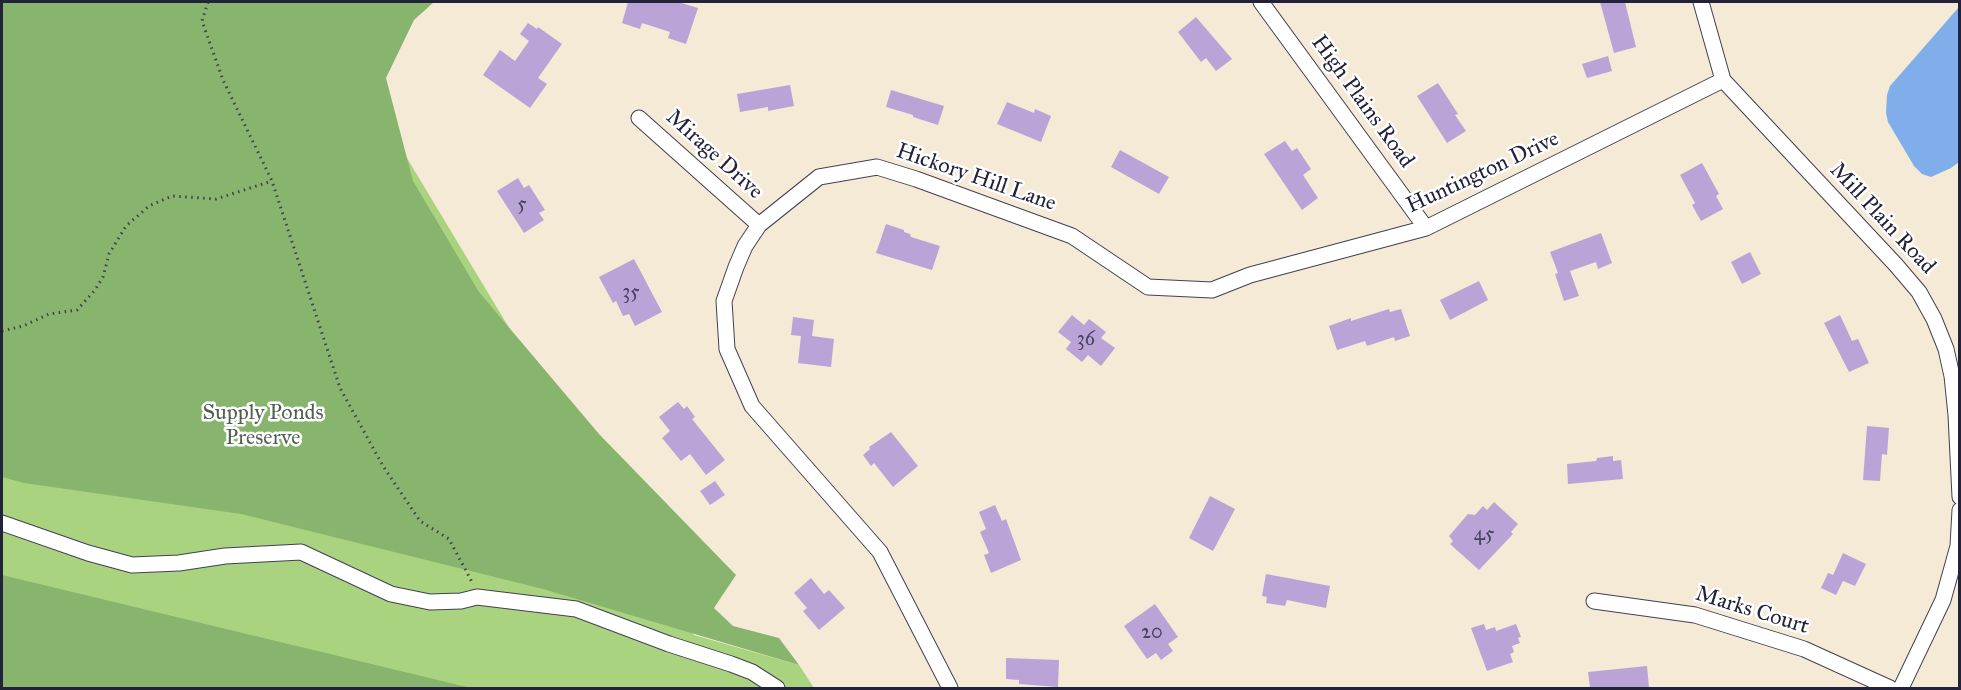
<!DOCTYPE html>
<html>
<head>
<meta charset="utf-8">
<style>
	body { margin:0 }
	#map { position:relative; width:1961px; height:690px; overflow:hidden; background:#f4ead5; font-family:"IM FELL Great Primer",serif }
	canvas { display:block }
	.frame { position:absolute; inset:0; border:3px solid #22223b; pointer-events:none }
</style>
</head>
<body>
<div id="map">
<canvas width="1961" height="690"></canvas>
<div class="frame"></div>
</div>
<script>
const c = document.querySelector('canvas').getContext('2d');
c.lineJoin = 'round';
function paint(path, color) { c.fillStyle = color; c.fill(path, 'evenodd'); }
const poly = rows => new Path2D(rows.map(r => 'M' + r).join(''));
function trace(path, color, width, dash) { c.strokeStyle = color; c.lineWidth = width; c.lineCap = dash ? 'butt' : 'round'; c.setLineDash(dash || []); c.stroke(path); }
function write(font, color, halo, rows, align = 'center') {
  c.font = font + ' "IM FELL Great Primer",serif'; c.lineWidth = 5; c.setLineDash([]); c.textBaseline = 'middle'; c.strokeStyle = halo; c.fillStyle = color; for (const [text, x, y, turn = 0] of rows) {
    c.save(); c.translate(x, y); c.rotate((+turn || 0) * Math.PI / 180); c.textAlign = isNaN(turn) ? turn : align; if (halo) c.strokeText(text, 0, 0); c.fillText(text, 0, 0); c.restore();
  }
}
paint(poly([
	[2,2,313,2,694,635,799,665,814,688,2,688]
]), '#aad37f');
paint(poly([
	[2,2,434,2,414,20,386,78,413,181,479,292,599,434,736,575,714,608,733,626,779,638,799,665,543,589,241,514,24,483,2,477],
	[2,575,471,688,2,688]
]), '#87b56e');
paint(poly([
	[1959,7,1959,162,1951,168,1931,177,1922,174,1914,166,1888,122,1886,113,1887,95,1890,86]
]), '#7faeea');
paint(poly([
	[628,2,678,2,698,8,686,44,668,38,670,32,642,23,640,29,622,23],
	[1600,2,1625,2,1636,47,1614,53],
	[1196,17,1232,59,1216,71,1206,58,1201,62,1178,32],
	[528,23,537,29,538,27,562,44,538,78,547,84,530,108,483,75,500,50,515,61,529,41,520,34],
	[1608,56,1612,71,1587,78,1582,64],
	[1438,83,1458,114,1455,115,1466,131,1447,143,1417,96],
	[790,85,794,106,768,111,768,107,740,112,737,94],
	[891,90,944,106,938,125,913,117,913,115,886,107],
	[1007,102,1034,113,1035,109,1051,116,1041,142,997,124],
	[1285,141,1292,151,1297,148,1311,169,1303,175,1318,198,1302,210,1264,154],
	[1120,150,1169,177,1159,194,1111,167],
	[1702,163,1719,194,1716,196,1723,209,1701,221,1692,205,1695,203,1680,175],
	[518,178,524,188,529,185,545,210,539,213,544,220,524,233,497,191],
	[886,224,904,230,904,232,910,234,911,237,940,246,932,270,876,253],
	[1601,233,1612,263,1598,269,1596,262,1570,271,1579,296,1564,301,1555,274,1558,273,1550,252],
	[1750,252,1761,274,1742,284,1731,262],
	[634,259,662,312,635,326,629,314,623,316,616,301,613,303,599,277],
	[1479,281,1488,300,1450,320,1440,300],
	[1389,309,1390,312,1401,309,1410,336,1395,341,1394,337,1367,346,1365,341,1337,350,1329,326,1351,318,1351,321],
	[1072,315,1084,325,1089,319,1106,332,1101,338,1115,348,1101,366,1088,355,1082,362,1066,349,1071,342,1058,332],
	[1840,315,1852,341,1858,339,1869,363,1849,372,1824,323],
	[793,317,814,320,812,336,834,339,831,367,798,363,801,336,791,335],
	[678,402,684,409,687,406,695,417,692,419,725,460,706,475,690,454,681,461,662,438,670,431,659,417],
	[1867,426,1889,428,1887,455,1882,454,1880,481,1863,480],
	[891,432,918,466,893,487,874,463,871,466,863,455,870,449,869,447],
	[1613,456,1613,461,1621,460,1623,479,1568,484,1567,464,1596,461,1597,458],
	[715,481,725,495,710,505,700,491],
	[1210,496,1235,509,1213,551,1189,538],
	[1494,502,1518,524,1511,532,1513,534,1479,570,1450,544,1453,541,1449,536,1468,514,1475,515,1483,506,1487,510],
	[995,505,1002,521,1006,519,1021,560,991,573,984,555,989,553,980,532,986,529,979,512],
	[1843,553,1866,564,1855,586,1843,581,1836,595,1821,588,1828,573,1833,575],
	[1266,574,1330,586,1326,608,1287,600,1285,606,1266,603,1267,597,1262,596],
	[811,578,824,594,829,590,845,608,819,630,803,611,807,608,794,593],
	[1155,604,1178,637,1168,644,1173,651,1161,660,1156,653,1147,659,1124,626],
	[1484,624,1486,630,1495,627,1496,631,1516,624,1521,637,1518,638,1520,643,1512,646,1514,652,1510,654,1513,662,1487,671,1471,628],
	[1006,658,1059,660,1058,687,1019,684,1019,680,1006,679],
	[1647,666,1649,688,1590,688,1588,672]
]), '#baa4d7');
const minor = poly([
	[1261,2,1426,228],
	[1701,2,1723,80,1896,265,1919,292,1934,319,1946,349,1952,376,1956,415,1960,497],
	[639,118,759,225],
	[2,523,88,553,132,565,179,563,225,556,301,552,391,594,430,602,461,601,477,597,576,609,669,644,731,664,752,672,777,688],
	[1594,601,1695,615,1804,649,1890,688],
	[950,688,880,552,752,406,727,349,724,301,736,267,745,246,759,225,819,177,877,167,916,179,1072,236,1148,287,1212,290,1250,275,1426,228,1723,80],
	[1901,688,1943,600,1958,546,1960,510]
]);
trace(minor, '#424052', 17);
trace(poly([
	[208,2,202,21,223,80,272,181,340,388,383,466,420,521,449,539,472,582],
	[2,331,23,326,49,314,77,310,95,290,103,277,109,254,126,226,149,206,172,196,216,199,272,181]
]), '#424052', 3, [1.5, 4.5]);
trace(minor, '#fff', 15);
write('20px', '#484262', null, [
	["5",522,205],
	["35",631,293],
	["36",1086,340],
	["45",1484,535],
	["20",1152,633]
]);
write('22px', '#22223b', '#fff', [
	["High Plains Road",1362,102,54],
	["Mirage Drive",714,155,42],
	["Huntington Drive",1483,173,-25],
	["Hickory Hill Lane",976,178,19],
	["Mill Plain Road",1882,219,47],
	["Marks Court",1752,611,17]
]);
write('22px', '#526053', '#fff', [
	["Supply Ponds",263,414],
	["Preserve",263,439]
]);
</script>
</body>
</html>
